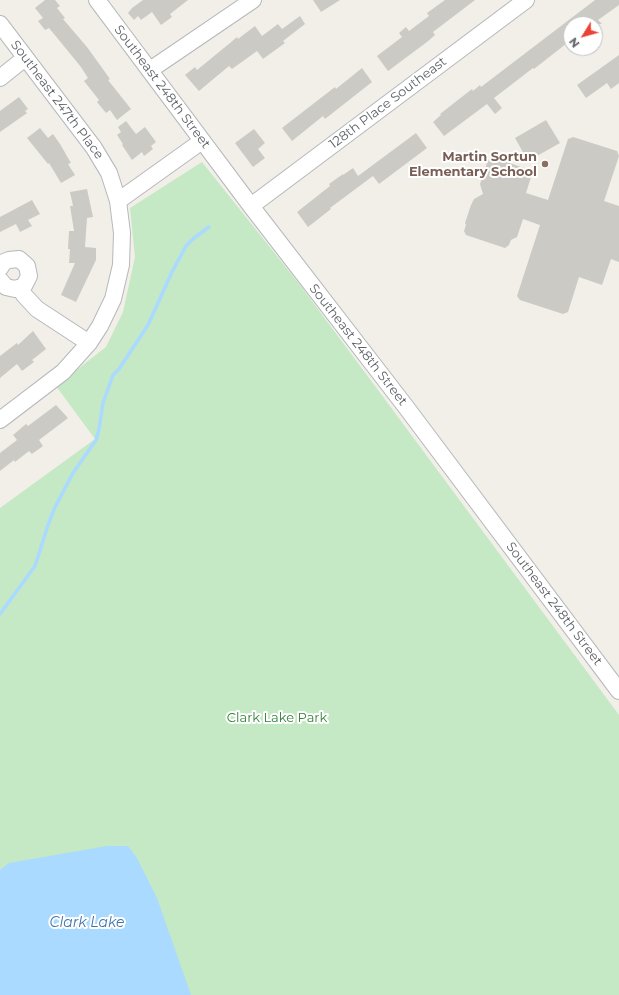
<!DOCTYPE html>
<html>
<head>
<meta charset="utf-8">
<style>
	body { margin:0 }
	#map { position:relative; width:619px; height:995px; overflow:hidden; background:#f1efe8; font-family:Montserrat,sans-serif }
	canvas { display:block }
	.north { position:absolute; left:563px; top:16px; width:40px; height:40px; box-sizing:border-box; background:#fff; border:1px solid #bfc1c3; border-radius:50%; rotate:233deg; font-size:11px; font-weight:700; line-height:16px; text-align:center; color:#5f6368 }
	.north::after { content:''; display:block; margin:auto; width:14px; height:18px; background:#ea4335; clip-path:polygon(50% 0,100% 100%,50% 72%,0 100%) }
</style>
</head>
<body>
<div id="map">
<canvas width="619" height="995"></canvas>
<div class="north">N</div>
</div>
<script>
const c = document.querySelector('canvas').getContext('2d');
c.lineJoin = 'round';
function paint(path, color) { c.fillStyle = color; c.fill(path, 'evenodd'); }
const poly = rows => new Path2D(rows.map(r => 'M' + r).join(''));
function trace(path, color, width, dash) { c.strokeStyle = color; c.lineWidth = width; c.lineCap = dash ? 'butt' : 'round'; c.setLineDash(dash || []); c.stroke(path); }
function write(font, color, halo, rows, align = 'center') {
  c.font = font + ' Montserrat,sans-serif'; c.lineWidth = 4; c.setLineDash([]); c.textBaseline = 'middle'; c.strokeStyle = halo; c.fillStyle = color; for (const [text, x, y, turn = 0] of rows) {
    c.save(); c.translate(x, y); c.rotate((+turn || 0) * Math.PI / 180); c.textAlign = isNaN(turn) ? turn : align; if (halo) c.strokeText(text, 0, 0); c.fillText(text, 0, 0); c.restore();
  }
}
paint(poly([
	[202,162,300,285,619,715,619,995,0,995,0,508,95,439,56,386,106,347,123,312,135,257,130,208]
]), '#c5e8c5');
paint(poly([
	[107,846,128,846,137,858,157,898,191,995,0,995,0,870,9,863]
]), '#aadaff');
trace(poly([
	[0,614,35,566,48,525,55,507,73,473,96,440,99,429,103,403,113,375,119,369,148,325,172,272,186,246,194,238,209,227]
]), '#aadaff', 3.5);
paint(poly([
	[45,0,55,0,60,6,57,8,65,18,63,19,87,47,110,79,108,80,131,109,117,120,110,110,106,113,97,102,99,100,84,81,88,78,81,67,49,28,45,30,38,21,43,18,35,8],
	[143,0,188,0,170,14,172,17,161,25,152,12,141,20,138,16,134,20,128,13,132,8],
	[313,0,340,0,321,12],
	[445,0,475,0,433,32,435,35,427,42,388,71,377,56,402,37,399,33,406,27,409,31,429,16,427,13],
	[595,0,619,0,619,5,598,20,602,24,571,24,571,40,534,69,533,68,494,98,502,108,495,114,487,104,444,136,433,122,441,115,440,114,472,89,473,91,480,85,481,87],
	[300,16,305,24,283,41,285,43,263,59,257,51,232,69,229,66,199,91,185,75,195,67,197,70,230,43,237,37,238,39,255,26,262,36,278,24,282,29],
	[619,55,619,83,611,89,607,83,586,98,577,85],
	[362,68,372,82,325,119,323,116,292,141,282,128,335,87,336,89],
	[19,97,28,109,25,111,27,113,0,132,0,111],
	[546,120,560,143,528,161,515,138],
	[126,121,136,134,145,127,156,142,151,146,153,149,144,156,142,152,132,160,122,145,123,144,117,135,121,132,118,127],
	[40,128,48,138,53,134,60,144,71,163,68,164,75,175,61,183,49,163,48,164,27,138],
	[254,129,265,143,258,149,265,158,253,167,235,143],
	[416,133,427,148,379,184,373,176,330,208,331,209,308,227,297,212,330,186,329,184,343,174,343,175,353,168,358,176],
	[573,137,617,151,619,156,604,201,619,206,619,262,611,259,602,285,579,277,568,312,563,314,520,300,517,296,540,225,523,219,517,237,511,240,509,245,505,248,466,235,464,231,466,225,465,223,471,205,474,199,483,194,480,184,488,160,492,157,530,170,532,174,526,193,548,200,568,139],
	[87,189,93,217,87,218,85,247,96,248,96,260,76,302,61,295,75,263,69,263,70,249,68,249,69,231,74,231,70,206,73,206,70,192],
	[32,200,40,214,28,220,32,226,20,232,16,224,0,232,0,217],
	[33,331,46,349,32,360,34,362,22,371,17,364,0,378,0,356,17,343,18,345],
	[56,405,68,418,39,440,43,446,32,454,29,451,15,462,14,460,0,471,0,453,17,440,13,435,26,424,28,426]
]), '#cccac5');
const minor = poly([
	[97,0,251,206,406,407,619,691],
	[0,24,94,148,109,173,118,201,122,233,121,265,113,299,100,326,89,343,63,372,0,420],
	[150,70,253,0],
	[0,78,25,58],
	[118,201,202,141],
	[251,206,526,0],
	[0,268,4,262,9,260,19,259,27,266,29,276,24,286,15,289,6,287,0,280],
	[20,288,24,295,37,309,89,343]
]);
trace(minor, '#b5b8bc', 18);
trace(minor, '#fff', 16);
for (const [x, y, r, color] of [
	[545,164,4,"#8d6e63"]
]) { const dot = new Path2D(); dot.arc(x, y, r, 0, 2 * Math.PI); c.fillStyle = color; c.fill(dot); trace(dot, '#fff', 1.5); }
write('13px', '#5f6368', '#fff', [
	["Southeast 248th Street",162,87,53],
	["Southeast 247th Place",57,100,53],
	["128th Place Southeast",388,103,-37],
	["Southeast 248th Street",358,345,52],
	["Southeast 248th Street",554,604,53]
]);
write('bold 13px', '#785e54', '#fff', [
	["Martin Sortun",537,157],
	["Elementary School",537,172]
], 'right');
write('13px', '#348238', '#fff', [
	["Clark Lake Park",277,718]
]);
write('italic 14px', '#4174aa', '#fff', [
	["Clark Lake",87,923]
]);
</script>
</body>
</html>
